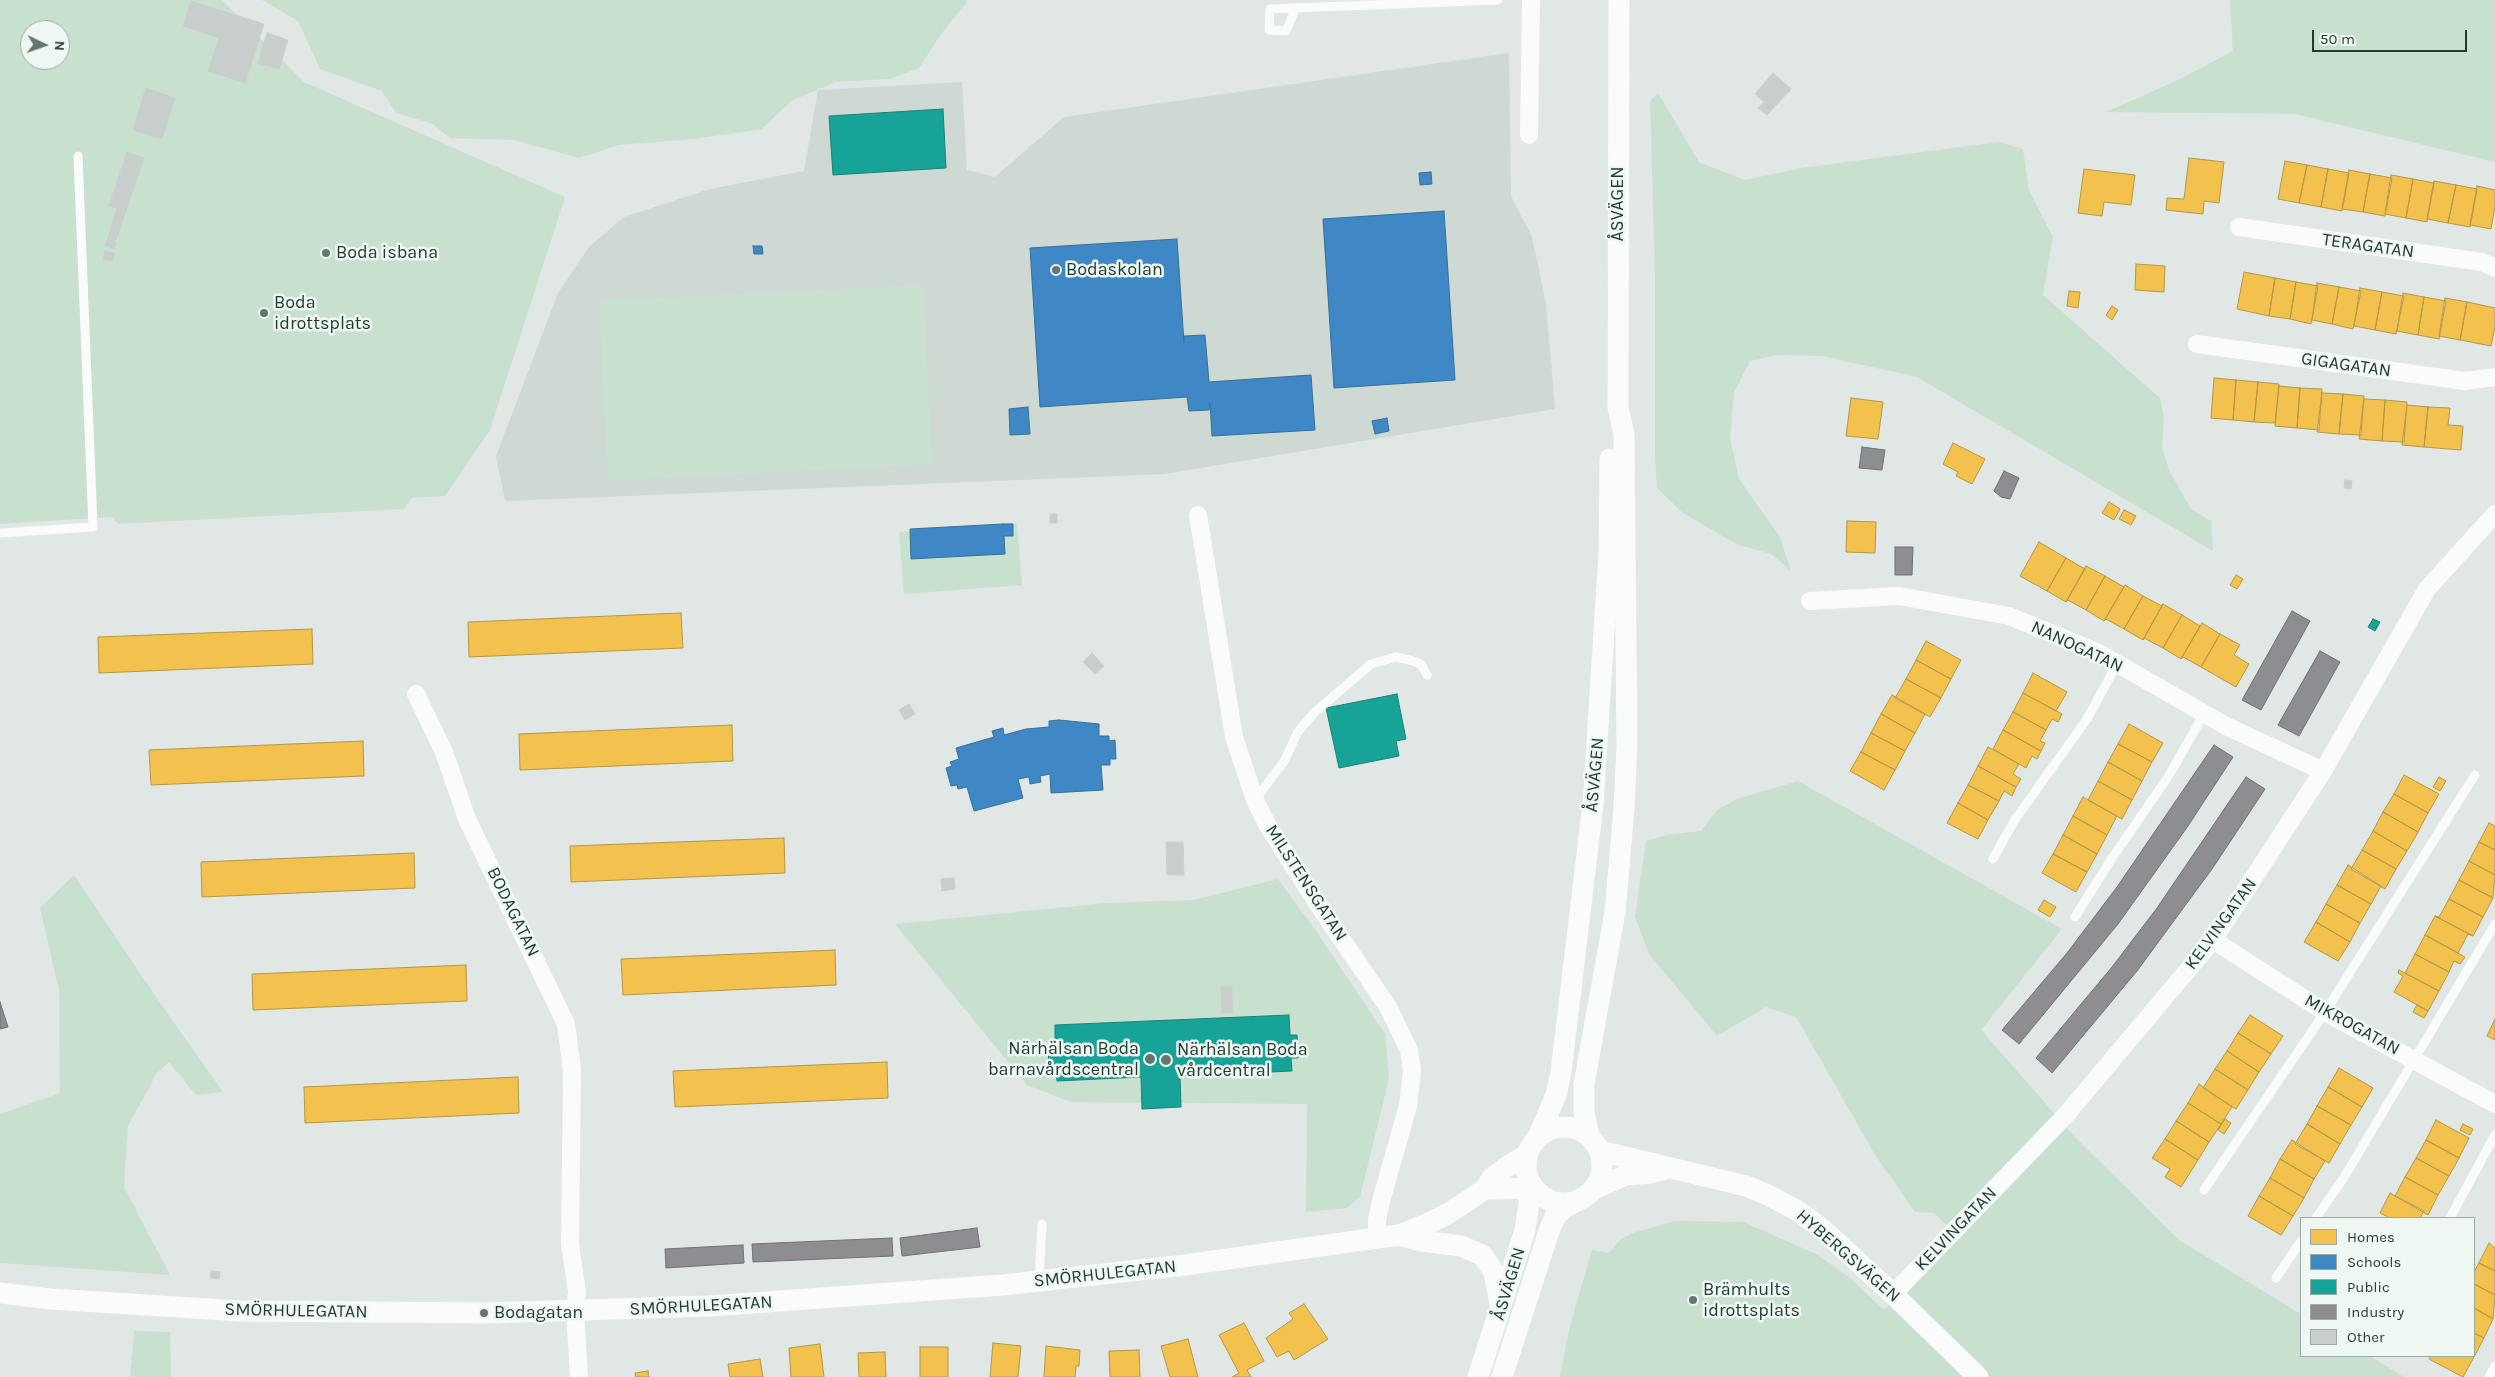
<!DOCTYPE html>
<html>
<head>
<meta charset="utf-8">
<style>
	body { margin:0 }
	#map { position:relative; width:2495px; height:1377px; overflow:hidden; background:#e0e7e4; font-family:Karla,sans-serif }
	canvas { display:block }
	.legend { position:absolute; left:2300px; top:1217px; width:175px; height:140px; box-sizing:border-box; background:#eef7f2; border:1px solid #9baba5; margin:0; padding:6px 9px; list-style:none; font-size:15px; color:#1f3a31 }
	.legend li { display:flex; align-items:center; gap:10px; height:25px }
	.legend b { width:25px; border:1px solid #9baba5 }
	.north { position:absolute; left:20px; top:20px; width:50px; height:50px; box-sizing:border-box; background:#eef7f2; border:1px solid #9baba5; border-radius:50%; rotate:93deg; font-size:14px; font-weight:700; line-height:20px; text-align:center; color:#1f3a31 }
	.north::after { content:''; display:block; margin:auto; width:18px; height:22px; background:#637770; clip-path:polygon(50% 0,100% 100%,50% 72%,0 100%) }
	.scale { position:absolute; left:2312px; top:30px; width:155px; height:22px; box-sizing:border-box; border:2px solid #1f3a31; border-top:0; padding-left:6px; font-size:15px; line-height:18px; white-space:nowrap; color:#1f3a31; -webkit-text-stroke:4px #eef7f2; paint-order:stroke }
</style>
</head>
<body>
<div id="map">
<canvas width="2495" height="1377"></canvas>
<ul class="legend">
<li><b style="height:14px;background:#f2c14e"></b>Homes</li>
<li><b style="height:14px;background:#3f88c5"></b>Schools</li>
<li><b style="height:14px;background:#17a398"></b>Public</li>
<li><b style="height:14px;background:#8d8d92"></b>Industry</li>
<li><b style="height:14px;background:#c8cecb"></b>Other</li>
</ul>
<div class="north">N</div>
<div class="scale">50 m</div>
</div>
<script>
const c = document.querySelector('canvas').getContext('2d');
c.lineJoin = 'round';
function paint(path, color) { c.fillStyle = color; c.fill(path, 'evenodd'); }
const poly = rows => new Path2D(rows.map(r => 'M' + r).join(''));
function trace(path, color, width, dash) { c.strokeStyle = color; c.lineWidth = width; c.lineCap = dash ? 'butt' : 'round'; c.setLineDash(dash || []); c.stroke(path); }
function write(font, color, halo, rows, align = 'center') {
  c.font = font + ' Karla,sans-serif'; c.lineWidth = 5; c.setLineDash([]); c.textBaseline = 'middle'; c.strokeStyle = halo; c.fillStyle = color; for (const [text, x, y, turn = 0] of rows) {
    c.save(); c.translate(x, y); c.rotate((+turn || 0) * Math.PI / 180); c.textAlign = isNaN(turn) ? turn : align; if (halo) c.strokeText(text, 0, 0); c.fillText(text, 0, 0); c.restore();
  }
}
paint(poly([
	[1509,53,1511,196,1532,237,1546,304,1555,409,1165,474,505,501,496,456,558,293,589,247,624,217,710,189,804,171,818,90,962,82,967,170,995,177,1064,117]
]), '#ced9d3');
paint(poly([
	[0,0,222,0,304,82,565,197,490,430,445,496,412,498,404,509,118,524,112,517,0,524],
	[30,30,60,30,60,60,30,60],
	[262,0,966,0,967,2,941,34,919,68,890,79,836,82,791,101,762,129,695,139,619,145,579,158,514,140,450,138,433,124,396,113,382,91,320,69,298,21],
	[2230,0,2495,0,2495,162,2295,114,2106,112,2178,80,2233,51],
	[1658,93,1699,162,1745,180,1801,168,1999,142,2023,149,2029,190,2053,237,2043,295,2160,398,2164,419,2162,447,2169,470,2191,509,2211,521,2213,551,1917,377,1822,356,1776,355,1750,361,1734,393,1730,438,1739,479,1780,537,1791,571,1771,554,1736,544,1683,513,1657,488,1655,458,1655,270,1650,101],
	[923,285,932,464,608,481,599,301],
	[1017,523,1022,585,904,594,899,532],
	[1798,781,2062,929,1981,1030,2075,1137,2179,1240,2301,1314,2301,1356,2370,1356,2404,1377,1560,1377,1569,1329,1592,1250,1609,1253,1621,1239,1633,1233,1675,1221,1743,1222,1816,1254,1850,1278,1884,1310,1959,1237,1934,1213,1915,1212,1875,1155,1796,1017,1766,1007,1717,1036,1649,954,1635,917,1646,841,1666,835,1701,831,1717,810,1737,799],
	[74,875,163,1007,223,1092,196,1095,169,1062,157,1073,128,1126,124,1187,170,1275,0,1263,0,1114,60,1093,59,990,40,908],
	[1278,879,1314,928,1385,1034,1389,1078,1360,1197,1347,1208,1306,1212,1307,1104,1071,1102,1027,1085,895,924,1107,903,1194,900],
	[134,1331,170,1332,171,1377,130,1377]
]), '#c8e1cf');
const homes = poly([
	[2189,158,2224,162,2219,203,2204,201,2203,214,2166,210,2167,198,2184,199,2189,158],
	[2285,161,2307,165,2299,203,2278,199,2285,161],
	[2307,165,2328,169,2321,207,2299,203,2307,165],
	[2084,169,2135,175,2131,205,2104,202,2102,216,2078,213,2084,169],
	[2328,169,2349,173,2342,211,2321,207,2328,169],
	[2349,170,2370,174,2363,212,2342,209,2349,170],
	[2370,174,2392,178,2385,216,2363,212,2370,174],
	[2391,175,2413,179,2406,218,2385,214,2391,175],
	[2413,179,2434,183,2427,222,2406,218,2413,179],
	[2434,181,2456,185,2448,223,2427,219,2434,181],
	[2456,185,2477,189,2470,227,2448,223,2456,185],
	[2477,186,2495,190,2495,207,2491,229,2470,225,2477,186],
	[2136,264,2165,266,2164,292,2135,290,2136,264],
	[2244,272,2275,278,2269,316,2237,309,2244,272],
	[2275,278,2296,282,2290,319,2269,316,2275,278],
	[2296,282,2318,286,2311,324,2290,319,2296,282],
	[2317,283,2339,287,2332,324,2312,320,2317,283],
	[2339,287,2361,291,2353,329,2332,324,2339,287],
	[2360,288,2382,292,2375,330,2354,326,2360,288],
	[2069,291,2080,292,2078,308,2067,306,2069,291],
	[2382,292,2404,296,2396,334,2375,330,2382,292],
	[2403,293,2424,297,2418,335,2397,331,2403,293],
	[2424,297,2446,301,2439,339,2418,335,2424,297],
	[2445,298,2467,302,2460,340,2439,336,2445,298],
	[2467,302,2495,308,2495,327,2491,346,2460,340,2467,302],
	[2112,306,2118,310,2112,320,2106,315,2112,306],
	[2214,378,2236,380,2233,420,2211,418,2214,378],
	[2236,380,2258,382,2254,422,2233,420,2236,380],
	[2258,382,2279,384,2275,423,2254,422,2258,382],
	[2279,386,2300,388,2297,428,2275,426,2279,386],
	[2300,388,2322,389,2319,430,2297,428,2300,388],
	[2322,393,2343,394,2339,434,2317,432,2322,393],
	[2343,394,2364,396,2361,435,2339,434,2343,394],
	[1851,398,1883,402,1878,439,1846,436,1851,398],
	[2364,399,2385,400,2382,441,2359,439,2364,399],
	[2385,400,2407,402,2404,442,2382,441,2385,400],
	[2407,405,2428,407,2424,447,2402,445,2407,405],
	[2428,407,2450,408,2448,425,2463,426,2461,450,2424,447,2428,407],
	[1953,443,1985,459,1972,484,1956,476,1958,472,1943,464,1953,443],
	[2109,502,2120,509,2114,520,2102,513,2109,502],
	[2124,510,2136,516,2131,525,2119,519,2124,510],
	[1847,521,1876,522,1875,553,1846,552,1847,521],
	[2039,542,2066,558,2047,591,2020,576,2039,542],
	[2066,558,2085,569,2066,602,2047,591,2066,558],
	[2086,566,2105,576,2086,610,2068,600,2066,602,2086,566],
	[2236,575,2243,579,2237,589,2230,585,2236,575],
	[2105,576,2124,587,2104,621,2086,610,2105,576],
	[2125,585,2143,596,2124,629,2106,619,2104,621,2125,585],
	[2143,596,2162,606,2163,604,2143,640,2124,629,2143,596],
	[2163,604,2182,615,2163,648,2144,638,2143,640,2163,604],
	[681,613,683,648,469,657,468,622,681,613],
	[2182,615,2200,626,2181,659,2163,648,2182,615],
	[2202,623,2220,634,2201,667,2183,657,2181,659,2202,623],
	[312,629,313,664,99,673,98,637,312,629],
	[2220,634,2240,645,2234,655,2249,664,2236,687,2201,667,2220,634],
	[1926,641,1961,660,1951,679,1916,660,1926,641],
	[1916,660,1951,679,1941,698,1906,679,1916,660],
	[2033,673,2067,692,2056,711,2023,693,2033,673],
	[1906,679,1941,698,1930,717,1895,698,1906,679],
	[2023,693,2062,714,2058,722,2052,719,2046,730,2013,712,2023,693],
	[1892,695,1925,714,1915,733,1881,714,1892,695],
	[2013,712,2046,730,2040,741,2045,743,2041,751,2003,730,2013,712],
	[1881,714,1915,733,1905,751,1871,733,1881,714],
	[2129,724,2163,743,2152,762,2118,744,2129,724],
	[732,725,733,761,520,770,519,734,732,725],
	[2003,730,2041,751,2037,759,2032,756,2026,768,1993,749,2003,730],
	[1871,733,1905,751,1895,770,1861,752,1871,733],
	[363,741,364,776,151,785,149,750,363,741],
	[2118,744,2152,762,2142,781,2108,762,2118,744],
	[1988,747,2019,764,2013,774,2021,779,2016,787,1978,766,1988,747],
	[1861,752,1895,770,1884,790,1850,771,1861,752],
	[2108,762,2142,781,2132,800,2098,781,2108,762],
	[1978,766,2016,787,2012,796,2004,791,1999,801,1968,785,1978,766],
	[2404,775,2439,794,2428,813,2394,794,2404,775],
	[2439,777,2446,781,2440,791,2433,787,2439,777],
	[2098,781,2132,800,2122,819,2088,800,2098,781],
	[1968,785,1999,801,1988,820,1958,803,1968,785],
	[2394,794,2428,813,2418,832,2383,812,2394,794],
	[2083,797,2117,816,2107,835,2073,816,2083,797],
	[1958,803,1988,820,1978,839,1947,823,1958,803],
	[2383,812,2418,832,2407,851,2373,831,2383,812],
	[2073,816,2107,835,2097,854,2063,835,2073,816],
	[2489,823,2495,826,2495,850,2479,842,2489,823],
	[2373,831,2407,851,2396,869,2362,850,2373,831],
	[2063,835,2097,854,2087,872,2053,854,2063,835],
	[784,838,785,873,571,882,570,846,784,838],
	[2479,842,2495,850,2495,875,2469,861,2479,842],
	[2362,850,2396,869,2385,889,2351,869,2362,850],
	[414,853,415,888,202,897,201,862,414,853],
	[2053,854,2087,872,2076,892,2042,873,2053,854],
	[2469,861,2495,875,2493,898,2459,880,2469,861],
	[2348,865,2381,886,2371,904,2337,885,2348,865],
	[2459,880,2493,898,2483,917,2449,899,2459,880],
	[2337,885,2371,904,2360,923,2326,904,2337,885],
	[2449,899,2483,917,2473,936,2435,916,2439,917,2449,899],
	[2044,900,2056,907,2050,917,2038,910,2044,900],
	[2326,904,2360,923,2350,942,2316,922,2326,904],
	[2435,916,2473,936,2468,934,2458,953,2425,935,2435,916],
	[2316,922,2350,942,2338,961,2304,942,2316,922],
	[2425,935,2465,957,2460,964,2454,961,2449,972,2415,954,2425,935],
	[835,950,836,985,623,995,621,959,835,950],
	[2415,954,2449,972,2439,991,2405,973,2415,954],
	[466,965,467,1001,253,1010,252,974,466,965],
	[2399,970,2439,991,2428,1011,2394,992,2403,976,2398,973,2399,970],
	[2417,1005,2428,1011,2424,1018,2413,1012,2417,1005],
	[2250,1015,2283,1036,2271,1054,2238,1033,2250,1015],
	[2495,1019,2495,1040,2487,1036,2495,1019],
	[2238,1033,2271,1054,2259,1072,2227,1051,2238,1033],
	[2227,1051,2259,1072,2248,1090,2215,1069,2227,1051],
	[887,1062,888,1098,675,1107,673,1071,887,1062],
	[2339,1068,2373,1088,2362,1107,2328,1087,2339,1068],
	[2215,1069,2248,1090,2236,1109,2203,1088,2215,1069],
	[518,1077,519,1113,305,1123,304,1087,518,1077],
	[2199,1084,2232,1107,2221,1124,2188,1103,2199,1084],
	[2328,1087,2362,1107,2351,1125,2317,1106,2328,1087],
	[2188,1103,2221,1124,2209,1142,2176,1121,2188,1103],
	[2317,1106,2351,1125,2340,1144,2307,1124,2317,1106],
	[2225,1119,2231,1123,2224,1134,2218,1130,2225,1119],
	[2436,1120,2469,1138,2459,1158,2426,1140,2436,1120],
	[2176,1121,2209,1142,2198,1160,2165,1139,2176,1121],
	[2307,1124,2340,1144,2329,1163,2295,1144,2307,1124],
	[2463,1124,2473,1129,2470,1135,2460,1130,2463,1124],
	[2165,1139,2198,1160,2181,1187,2165,1177,2170,1169,2152,1158,2165,1139],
	[2292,1140,2325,1161,2314,1179,2280,1159,2292,1140],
	[2426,1140,2459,1158,2449,1176,2416,1158,2426,1140],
	[2416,1158,2449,1176,2438,1195,2405,1177,2416,1158],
	[2280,1159,2314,1179,2304,1198,2270,1178,2280,1159],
	[2405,1177,2438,1195,2428,1215,2395,1196,2405,1177],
	[2270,1178,2304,1198,2293,1216,2259,1196,2270,1178],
	[2390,1193,2424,1211,2420,1218,2390,1218,2380,1213,2390,1193],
	[2259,1196,2293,1216,2281,1235,2248,1216,2259,1196],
	[2489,1243,2495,1248,2495,1271,2479,1263,2489,1243],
	[2479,1263,2495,1271,2495,1295,2474,1284,2474,1272,2479,1263],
	[2474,1284,2495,1295,2493,1319,2474,1308,2474,1284],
	[1304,1304,1328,1339,1294,1360,1289,1351,1277,1357,1266,1338,1293,1319,1289,1313,1304,1304],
	[2474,1308,2493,1319,2484,1338,2474,1333,2474,1308],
	[1244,1323,1264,1361,1247,1370,1251,1377,1232,1377,1239,1373,1219,1335,1244,1323],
	[2474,1333,2484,1338,2474,1357,2472,1356,2474,1356,2474,1333],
	[1188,1339,1198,1377,1170,1377,1161,1346,1188,1339],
	[993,1343,1021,1346,1018,1377,990,1377,993,1343],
	[820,1344,824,1377,791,1377,789,1348,820,1344],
	[1046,1346,1080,1350,1079,1366,1076,1366,1075,1377,1044,1377,1046,1346],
	[920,1347,948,1347,948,1377,920,1377,920,1347],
	[1139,1350,1140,1377,1110,1377,1109,1351,1139,1350],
	[885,1352,886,1377,859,1377,858,1353,885,1352],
	[2431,1356,2472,1356,2474,1357,2463,1377,2429,1359,2431,1356],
	[760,1359,763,1377,730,1377,728,1364,760,1359],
	[648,1371,649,1377,636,1377,635,1373,648,1371]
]);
paint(homes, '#f2c14e');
trace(homes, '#b39845', 1);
const schools = poly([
	[1431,172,1432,184,1420,185,1419,173,1431,172],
	[1444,211,1455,380,1334,388,1323,219,1444,211],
	[1177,239,1184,343,1184,336,1205,335,1209,382,1311,375,1315,430,1212,436,1210,403,1209,410,1189,411,1187,397,1040,407,1030,248,1177,239],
	[753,246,762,246,763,254,754,254,753,246],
	[1028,407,1030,434,1010,435,1009,409,1028,407],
	[1387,418,1389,431,1375,434,1372,421,1387,418],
	[1003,524,1013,524,1013,536,1004,536,1005,554,911,559,910,529,1003,524],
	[1059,720,1099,724,1099,736,1109,736,1109,741,1115,740,1116,759,1110,759,1110,765,1101,765,1103,790,1051,793,1050,774,1040,776,1041,782,1030,784,1029,777,1018,779,1023,798,974,811,967,787,958,789,957,785,951,786,946,768,952,766,950,762,959,759,956,748,994,737,992,731,1003,728,1004,735,1026,729,1049,727,1049,721,1059,720]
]);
paint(schools, '#3f88c5');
trace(schools, '#357199', 1);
const public = poly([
	[943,109,946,168,833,175,829,116,943,109],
	[2373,619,2380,622,2375,631,2368,627,2373,619],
	[1397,694,1406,739,1396,741,1399,756,1339,768,1326,708,1397,694],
	[1289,1015,1290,1035,1297,1035,1298,1058,1291,1058,1292,1071,1180,1076,1181,1107,1142,1109,1141,1077,1057,1081,1056,1068,1049,1068,1048,1046,1055,1045,1055,1025,1289,1015]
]);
paint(public, '#17a398');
trace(public, '#198479', 1);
const industry = poly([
	[1862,447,1885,450,1882,470,1859,468,1862,447],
	[2004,471,2019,478,2010,499,2001,497,1994,491,2004,471],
	[1895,547,1913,547,1912,575,1895,575,1895,547],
	[2292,611,2310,621,2261,710,2242,700,2292,611],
	[2320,651,2340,662,2299,736,2278,725,2320,651],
	[2214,745,2233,757,2188,826,2118,924,2019,1044,2002,1030,2067,953,2117,887,2214,745],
	[2246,777,2265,789,2212,869,2137,971,2052,1073,2036,1058,2112,967,2157,908,2246,777],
	[0,1002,8,1027,0,1029,0,1002],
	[977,1228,980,1247,902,1256,900,1238,977,1228],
	[892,1238,893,1256,753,1262,752,1244,892,1238],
	[743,1245,744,1263,666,1268,665,1249,743,1245]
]);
paint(industry, '#8d8d92');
trace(industry, '#6c7475', 1);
const building = poly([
	[191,1,264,24,245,83,208,71,219,38,183,26,191,1],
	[267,33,288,40,279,69,258,63,267,33],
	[1773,73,1791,89,1767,115,1758,108,1764,102,1755,94,1773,73],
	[146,88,175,98,162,139,133,130,146,88],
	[127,152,144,158,116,240,108,238,117,208,109,206,127,152],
	[108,238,116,242,114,249,105,245,108,238],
	[105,251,115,253,113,261,103,259,105,251],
	[2345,480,2352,481,2351,489,2344,488,2345,480],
	[1050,514,1057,514,1057,523,1050,523,1050,514],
	[1092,653,1104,666,1095,674,1083,662,1092,653],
	[909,704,915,714,905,720,899,710,909,704],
	[1166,842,1183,842,1184,875,1167,875,1166,842],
	[954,878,955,889,942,891,941,879,954,878],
	[1232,986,1233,1013,1222,1013,1221,987,1232,986],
	[211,1271,220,1272,219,1279,210,1278,211,1271]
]);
paint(building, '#c8cecb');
trace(building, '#c9d0cd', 1);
trace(poly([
	[1296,8,1286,31,1269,30,1270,9,1321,7,1498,0],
	[0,533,93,527,78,156],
	[1255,800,1285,760,1297,733,1314,713,1371,664,1396,657,1413,661,1421,664,1427,675],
	[1993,859,2014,821,2087,719,2117,664],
	[2075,917,2112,858,2168,777,2204,714],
	[2204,1190,2325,1012,2475,775],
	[2316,1218,2343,1179,2495,924],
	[2450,1218,2495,1135],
	[2276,1278,2301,1241],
	[1039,1281,1042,1224],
	[2489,1377,2495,1366]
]), '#fafbfb', 9);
trace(poly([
	[1529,135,1531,0],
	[2239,227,2482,262,2495,268],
	[2197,344,2465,381,2495,377],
	[1198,515,1234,737,1255,800,1268,826,1321,909,1388,1007,1409,1050,1412,1070,1408,1106,1381,1201,1377,1220,1377,1238],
	[1810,601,1899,596,2009,616,2097,652,2228,727,2323,771],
	[416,694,444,752,467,819,566,1024,572,1070,570,1244,577,1292,575,1311,579,1377],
	[2213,940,2325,1012,2495,1104],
	[1893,1294,2065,1116,2213,940,2323,771,2427,589,2495,514]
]), '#fafbfb', 18);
trace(poly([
	'1526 1165a38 38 0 1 1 76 0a38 38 0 1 1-76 0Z',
	[1589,1136,1584,1112,1584,1084,1615,912,1624,808,1627,745,1624,434,1618,408,1619,0],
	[1538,1137,1556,1095,1561,1072,1593,804,1609,553,1610,459],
	[1600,1151,1746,1186,1766,1194,1798,1211,1822,1229,1893,1294,1978,1377],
	[1485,1189,1533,1188],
	[1594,1189,1626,1175,1651,1173,1665,1169],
	[1399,1235,1422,1241,1461,1246,1482,1255,1494,1272,1500,1304],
	[0,1293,51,1299,241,1311,484,1313,710,1306,1003,1285,1185,1265,1399,1235,1427,1224,1449,1213,1485,1189,1492,1178,1508,1166,1528,1154],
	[1478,1377,1525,1230,1530,1197,1535,1190],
	[1502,1377,1549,1231,1555,1217,1565,1207,1577,1201]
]), '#fafbfb', 21);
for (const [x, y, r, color] of [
	[326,253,5,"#637770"],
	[1056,270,5,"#637770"],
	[264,313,5,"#637770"],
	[1150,1059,6,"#637770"],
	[1166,1060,6,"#637770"],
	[1693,1300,5,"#637770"],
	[484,1313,5,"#637770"]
]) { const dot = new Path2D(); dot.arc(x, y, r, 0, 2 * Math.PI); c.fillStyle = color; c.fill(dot); trace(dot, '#eef7f2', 2); }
write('18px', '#1f3a31', '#eef7f2', [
	["ÅSVÄGEN",1618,204,-90],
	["TERAGATAN",2368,246,8],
	["GIGAGATAN",2346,365,8],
	["NANOGATAN",2077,647,25],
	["ÅSVÄGEN",1595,775,-85],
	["MILSTENSGATAN",1306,883,57],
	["BODAGATAN",513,912,64],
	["KELVINGATAN",2221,924,-54],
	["MIKROGATAN",2352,1025,29],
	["KELVINGATAN",1956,1229,-46],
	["HYBERGSVÄGEN",1848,1256,41],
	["SMÖRHULEGATAN",1105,1274,-6],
	["ÅSVÄGEN",1509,1284,-73],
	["SMÖRHULEGATAN",701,1306,-3],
	["SMÖRHULEGATAN",296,1311,1]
]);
write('18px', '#1f3a31', '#eef7f2', [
	["Boda isbana",336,253],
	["Bodaskolan",1066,270],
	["Boda",274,303],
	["idrottsplats",274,324],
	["Närhälsan Boda",1139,1049,"right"],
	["barnavårdscentral",1139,1070,"right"],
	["Närhälsan Boda",1177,1050],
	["vårdcentral",1177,1071],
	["Brämhults",1703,1290],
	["idrottsplats",1703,1311],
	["Bodagatan",494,1313]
], 'left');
</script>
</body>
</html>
